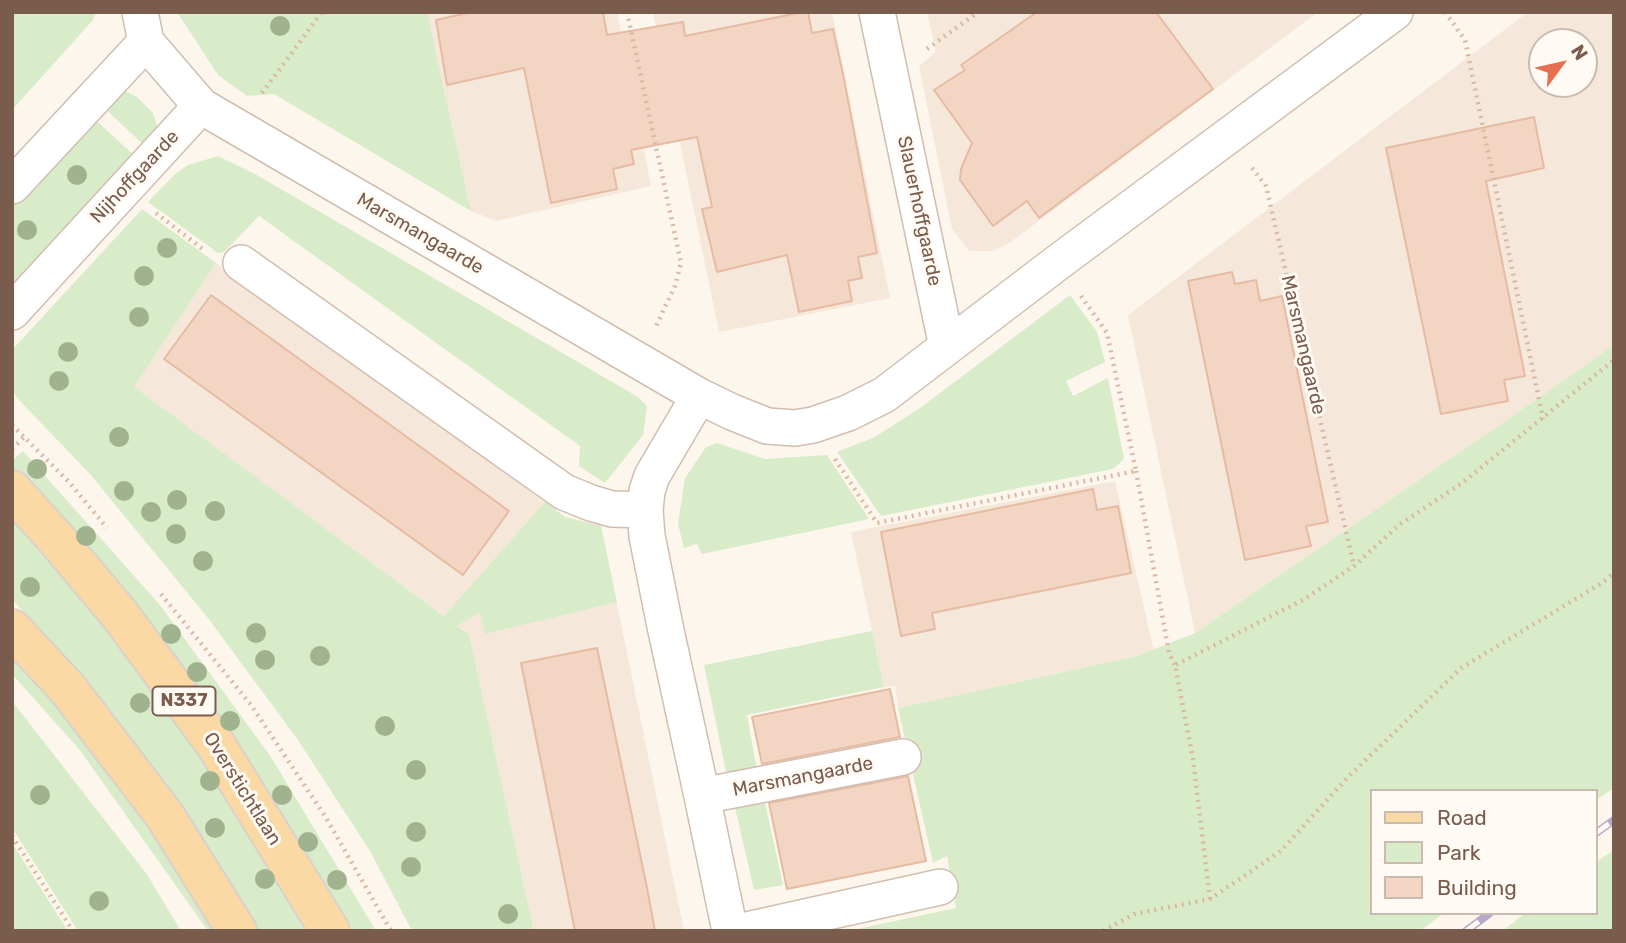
<!DOCTYPE html>
<html>
<head>
<meta charset="utf-8">
<style>
	body { margin:0 }
	#map { position:relative; width:1626px; height:943px; overflow:hidden; background:#fdf6ec; font-family:Rubik,sans-serif }
	canvas { display:block }
	.frame { position:absolute; inset:0; border:14px solid #7a5c4d; pointer-events:none }
	.legend { position:absolute; left:1370px; top:789px; width:228px; height:126px; box-sizing:border-box; background:#fffaf3; border:2px solid #cabbb1; margin:0; padding:9px 12px; list-style:none; font-size:21px; color:#7a5c4d }
	.legend li { display:flex; align-items:center; gap:14px; height:35px }
	.legend b { width:35px; border:2px solid #cabbb1 }
	.north { position:absolute; left:1528px; top:28px; width:70px; height:70px; box-sizing:border-box; background:#fffaf3; border:2px solid #cabbb1; border-radius:50%; rotate:57deg; font-size:19px; font-weight:700; line-height:28px; text-align:center; color:#7a5c4d }
	.north::after { content:''; display:block; margin:auto; width:24px; height:32px; background:#e76f51; clip-path:polygon(50% 0,100% 100%,50% 72%,0 100%) }
</style>
</head>
<body>
<div id="map">
<canvas width="1626" height="943"></canvas>
<div class="frame"></div>
<ul class="legend">
<li><b style="height:9px;background:#fbd9a5"></b>Road</li>
<li><b style="height:19px;background:#d8ecc9"></b>Park</li>
<li><b style="height:19px;background:#f3d5c3"></b>Building</li>
</ul>
<div class="north">N</div>
</div>
<script>
const c = document.querySelector('canvas').getContext('2d');
c.lineJoin = 'round';
function paint(path, color) { c.fillStyle = color; c.fill(path, 'evenodd'); }
const poly = rows => new Path2D(rows.map(r => 'M' + r).join(''));
function trace(path, color, width, dash) { c.strokeStyle = color; c.lineWidth = width; c.lineCap = dash ? 'butt' : 'round'; c.setLineDash(dash || []); c.stroke(path); }
function write(font, color, halo, rows, align = 'center') {
  c.font = font + ' Rubik,sans-serif'; c.lineWidth = 6; c.setLineDash([]); c.textBaseline = 'middle'; c.strokeStyle = halo; c.fillStyle = color; for (const [text, x, y, turn = 0] of rows) {
    c.save(); c.translate(x, y); c.rotate((+turn || 0) * Math.PI / 180); c.textAlign = isNaN(turn) ? turn : align; if (halo) c.strokeText(text, 0, 0); c.fillText(text, 0, 0); c.restore();
  }
}
paint(poly([
	[427,12,617,12,651,186,496,221,471,211],
	[653,12,832,12,890,298,719,332],
	[927,12,1318,12,1008,244,993,251,969,251,952,229,919,66,936,52],
	[1528,12,1614,12,1614,345,1514,415,1195,633,1128,315],
	[1542,42,1584,42,1584,84,1542,84],
	[216,263,565,517,601,526,684,931,534,931,469,634,133,387],
	[1115,481,1154,651,1137,656,898,708,895,686,884,687,851,532]
]), '#f5e8da');
paint(poly([
	[12,12,96,12,93,20,12,110],
	[177,12,427,12,471,211,274,94,247,96,218,75],
	[125,91,137,97,153,113,158,128,145,146,102,106,111,95],
	[92,117,135,156,12,287,12,202],
	[218,156,255,174,638,397,647,406,643,435,605,483,579,466,580,446,259,216,224,252,218,253,148,202,175,174,188,165],
	[142,209,216,263,134,387,444,616,545,502,565,517,601,526,617,602,485,634,480,612,457,626,469,634,534,931,412,931,370,851,298,740,208,618,90,474,17,398,12,389,12,350],
	[1070,295,1097,332,1105,362,1066,381,1073,396,1108,378,1124,459,1113,469,881,516,837,452,875,437,920,408],
	[1614,345,1614,788,1596,800,1596,791,1372,791,1372,913,1444,913,1420,931,848,931,956,908,947,856,933,863,898,708,1137,656,1195,633,1514,415],
	[717,443,765,459,827,455,869,519,702,554,697,544,684,548,678,524,685,478,706,447],
	[23,451,160,605,271,757,376,931,350,931,270,796,206,703,126,597,12,468,12,461],
	[12,509,232,786,319,931,257,931,144,760,58,652,12,599],
	[872,631,884,687,747,715,757,770,727,776,704,665],
	[12,642,227,931,208,931,79,749,12,674],
	[12,701,146,873,181,931,78,931,12,828],
	[764,798,783,885,754,890,734,803],
	[12,843,68,931,12,931],
	[1614,850,1614,931,1502,931,1526,913,1596,913,1596,862]
]), '#d8ecc9');
const building = poly([
	[472,12,603,12,607,35,683,22,685,36,803,12,808,12,812,33,833,29,843,74,877,253,858,257,862,278,848,281,852,301,799,312,787,255,717,272,702,209,712,207,697,137,631,150,634,164,613,169,617,189,551,203,524,68,447,85,436,20,472,12],
	[1037,12,1156,12,1213,89,1039,218,1027,201,993,226,960,180,961,169,972,143,934,90,965,70,961,65,1037,12],
	[1534,117,1544,168,1486,181,1525,376,1504,380,1508,401,1441,414,1386,148,1534,117],
	[1232,272,1235,284,1256,280,1260,301,1282,296,1328,522,1306,526,1311,546,1245,560,1188,281,1232,272],
	[211,295,509,511,463,575,164,359,211,295],
	[1093,489,1097,510,1118,506,1131,573,932,613,935,629,901,636,881,532,1093,489],
	[597,648,647,888,655,931,575,931,521,663,597,648],
	[890,689,900,737,762,764,752,717,890,689],
	[908,776,926,861,787,889,769,803,908,776]
]);
paint(building, '#f3d5c3');
trace(building, '#e6bba3', 2);
const minor = poly([
	[140,12,146,42,201,106,699,396,732,412,767,426,795,428,813,425,848,413,884,395,1057,263,1395,12],
	[877,12,947,347],
	[12,186,146,42],
	[241,263,564,492,591,503,612,509,645,510],
	[12,312,201,106],
	[699,396,652,476,647,491,645,510,647,536,665,626,702,796,730,931],
	[702,796,903,757],
	[742,931,940,887]
]);
const primary = poly([
	[12,490,58,541,120,615,216,745,330,931],
	[12,629,68,689,165,816,237,931]
]);
trace(minor, '#d1beb0', 38);
trace(primary, '#dad1cd', 42);
trace(poly([
	[627,12,681,263,675,286,656,326],
	[1445,12,1465,40,1543,419],
	[927,49,978,12],
	[262,93,322,12],
	[1252,168,1266,186,1354,566],
	[156,213,204,250],
	[12,425,69,482,107,528],
	[12,449,24,437],
	[835,459,877,523,1136,471,1107,333,1081,296],
	[1136,471,1169,653,1175,665],
	[161,594,251,705,325,816,391,931],
	[12,836,73,931],
	[1210,899,1193,759,1175,665,1303,600,1354,566,1399,525,1462,483,1614,360],
	[1103,931,1134,914,1210,899,1281,851,1348,777,1461,668,1602,583,1614,573]
]), '#d9b8a5', 4.5, [2, 5]);
trace(minor, '#fff', 35);
trace(primary, '#fbd9a5', 38);
const rail = poly([
	[1596,833,1614,820],
	[1466,931,1490,913]
]);
trace(rail, '#b9a8c9', 8);
trace(rail, '#fffaf3', 5, [16]);
c.fillStyle = '#a0b28e';
for (const [x, y] of [
	[280,26],
	[77,175],
	[27,230],
	[167,248],
	[144,276],
	[139,317],
	[68,352],
	[59,381],
	[119,437],
	[37,469],
	[124,491],
	[177,500],
	[215,511],
	[151,512],
	[176,534],
	[86,536],
	[203,561],
	[30,587],
	[256,633],
	[171,634],
	[320,656],
	[265,660],
	[197,672],
	[140,703],
	[230,721],
	[385,726],
	[416,770],
	[210,781],
	[40,795],
	[282,795],
	[215,828],
	[416,832],
	[308,842],
	[411,867],
	[265,879],
	[337,880],
	[99,901],
	[508,914]
]) { c.beginPath(); c.arc(x, y, 10, 0, 2 * Math.PI); c.fill(); }
for (const [x, y, w] of [
	[184,701,63]
]) { const box = new Path2D(); box.roundRect(x - w / 2, y - 14.5, w, 29, 5); c.fillStyle = '#fffaf3'; c.fill(box); trace(box, '#7a5c4d', 2); }
write('bold 18px', '#7a5c4d', null, [
	["N337",184,701]
]);
write('19px', '#7a5c4d', '#fffaf3', [
	["Nijhoffgaarde",135,177,-47],
	["Slauerhoffgaarde",919,211,78],
	["Marsmangaarde",420,234,30],
	["Marsmangaarde",1303,345,77],
	["Marsmangaarde",803,777,-11],
	["Overstichtlaan",242,789,58]
]);
</script>
</body>
</html>
